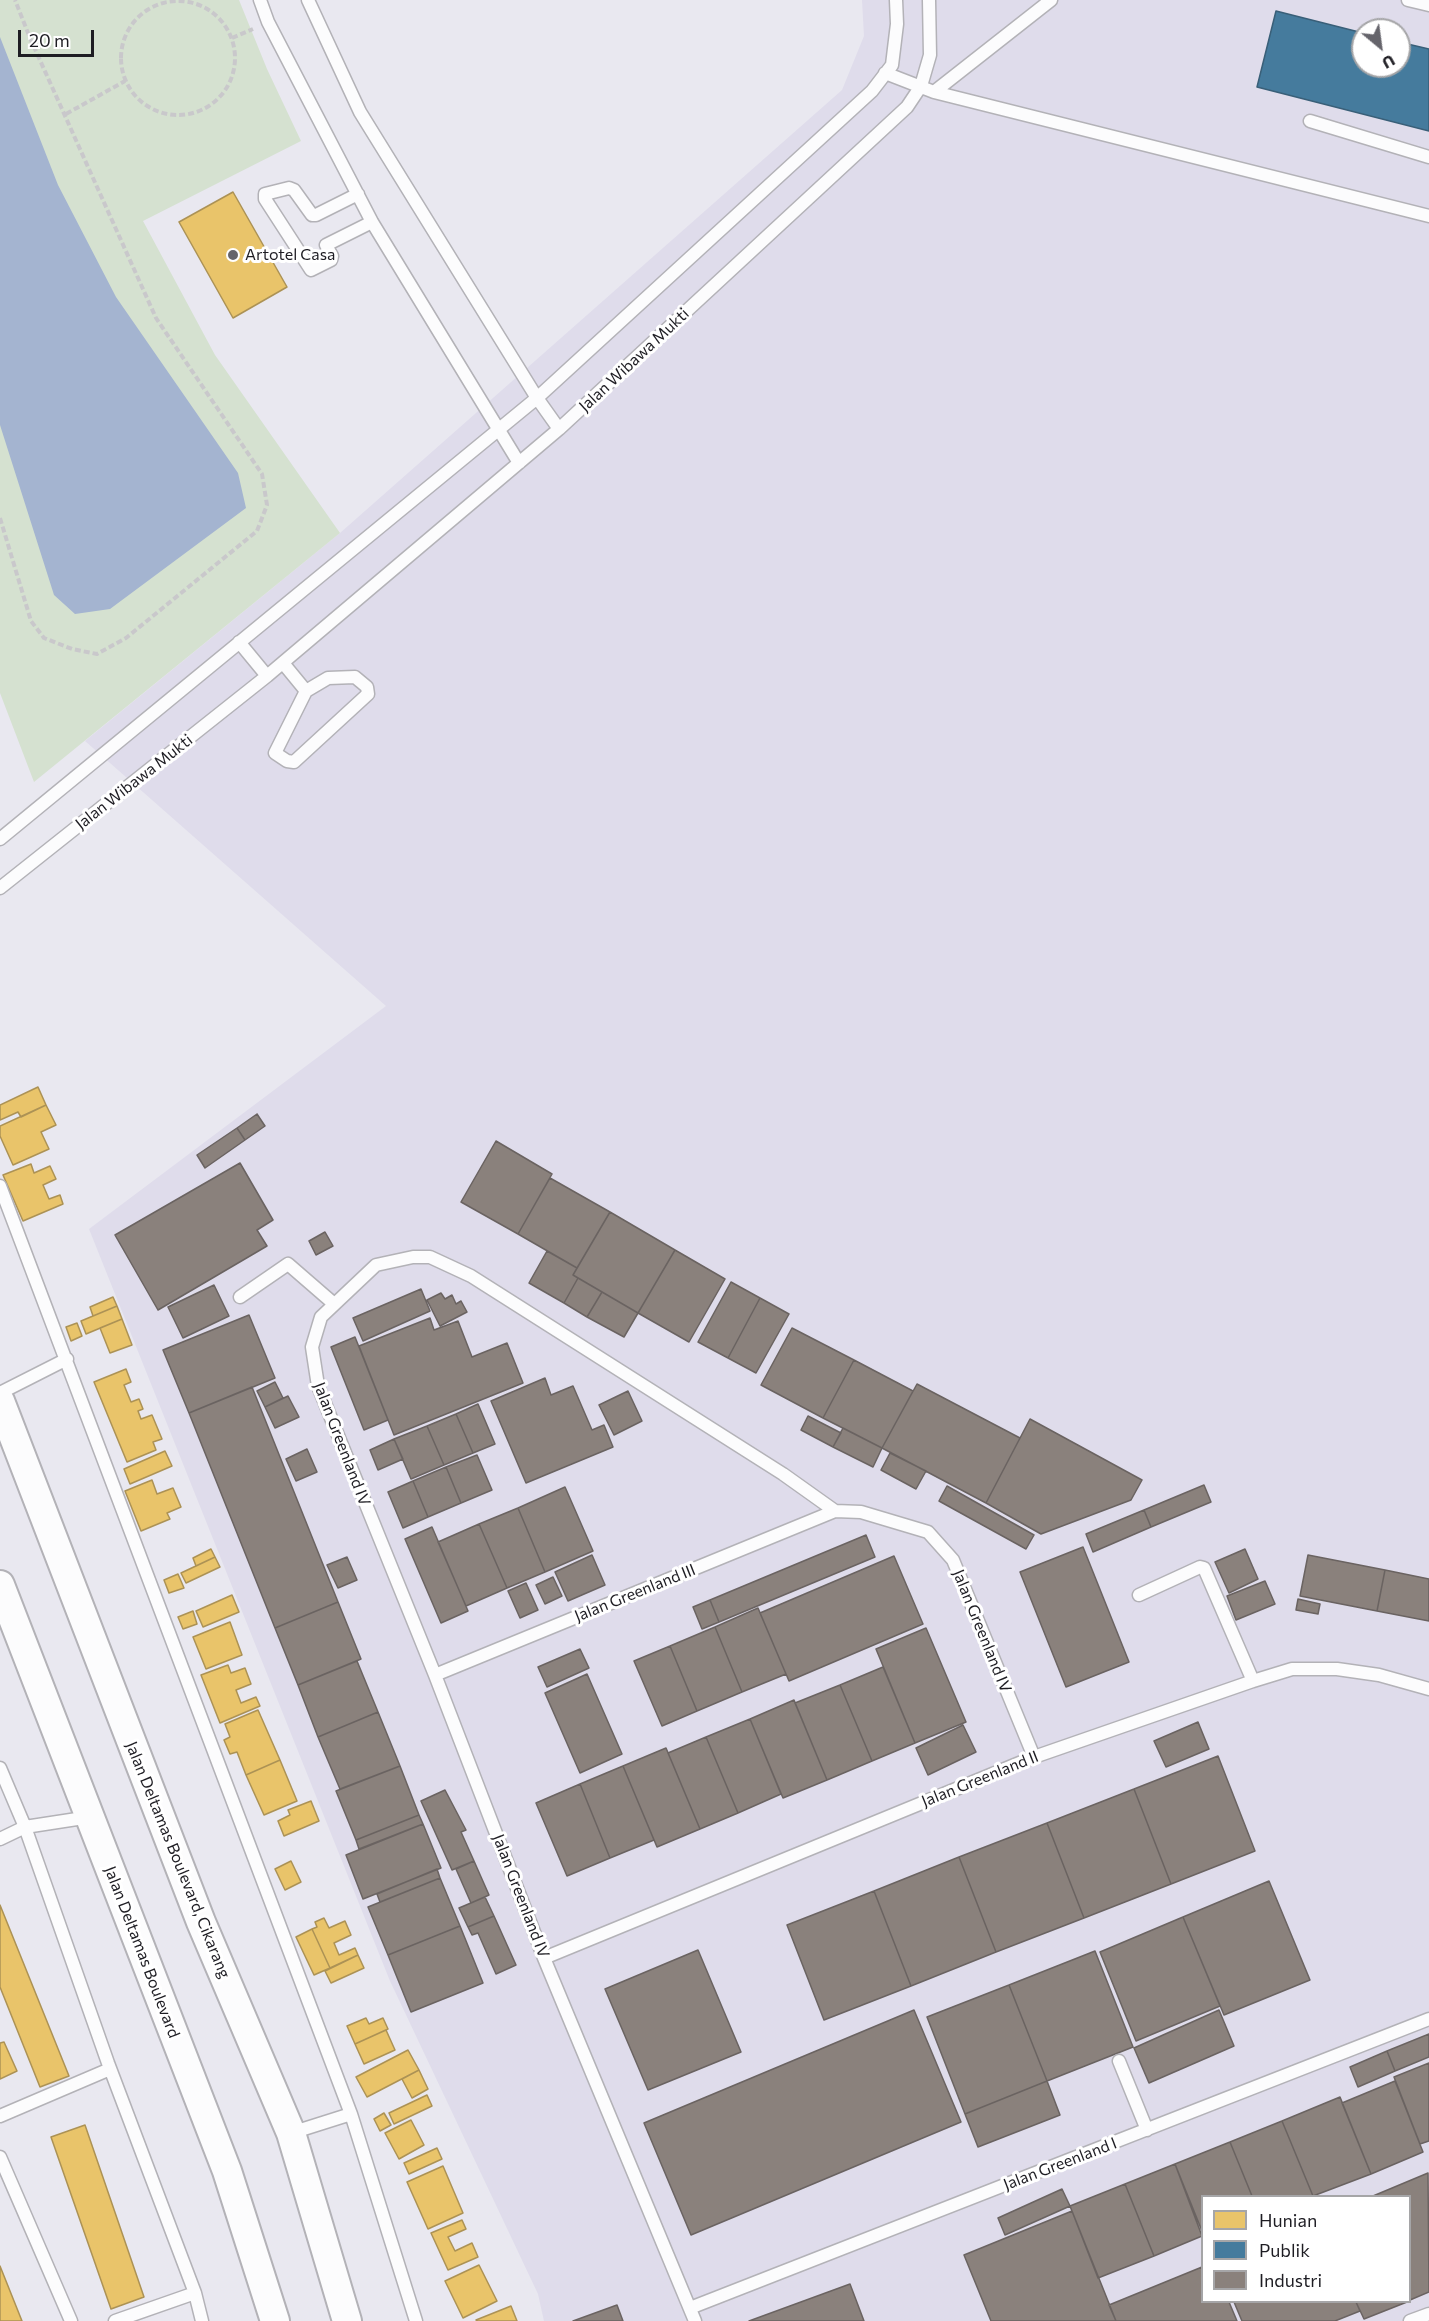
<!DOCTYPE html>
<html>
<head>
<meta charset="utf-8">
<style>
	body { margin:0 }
	#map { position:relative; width:1429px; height:2321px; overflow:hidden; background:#e9e8f0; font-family:Commissioner,sans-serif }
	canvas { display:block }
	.legend { position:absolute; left:1201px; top:2195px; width:210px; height:108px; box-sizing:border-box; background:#fff; border:2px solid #a5a5a7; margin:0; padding:8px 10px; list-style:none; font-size:18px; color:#1e1d23 }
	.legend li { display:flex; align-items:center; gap:12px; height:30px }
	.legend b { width:30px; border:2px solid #a5a5a7 }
	.north { position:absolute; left:1351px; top:18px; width:60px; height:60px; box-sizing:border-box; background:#fff; border:2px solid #a5a5a7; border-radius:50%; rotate:151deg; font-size:16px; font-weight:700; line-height:24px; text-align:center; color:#1e1d23 }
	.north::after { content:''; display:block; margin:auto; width:21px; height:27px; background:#65646b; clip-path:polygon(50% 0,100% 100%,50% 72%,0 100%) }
	.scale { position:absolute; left:18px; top:30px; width:76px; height:27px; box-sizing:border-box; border:3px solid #1e1d23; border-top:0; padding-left:8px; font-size:18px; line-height:21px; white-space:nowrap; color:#1e1d23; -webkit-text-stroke:4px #fff; paint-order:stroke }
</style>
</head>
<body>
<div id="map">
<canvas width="1429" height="2321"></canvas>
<ul class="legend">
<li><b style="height:16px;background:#e9c46a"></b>Hunian</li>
<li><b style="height:16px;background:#457b9d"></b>Publik</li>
<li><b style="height:16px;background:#8a817c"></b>Industri</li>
</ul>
<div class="north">U</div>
<div class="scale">20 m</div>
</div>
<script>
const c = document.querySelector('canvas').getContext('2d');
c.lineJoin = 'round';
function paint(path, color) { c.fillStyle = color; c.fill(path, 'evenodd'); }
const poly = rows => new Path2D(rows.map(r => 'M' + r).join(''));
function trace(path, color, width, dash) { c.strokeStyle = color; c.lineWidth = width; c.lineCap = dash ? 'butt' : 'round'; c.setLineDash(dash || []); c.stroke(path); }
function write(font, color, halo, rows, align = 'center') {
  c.font = font + ' Commissioner,sans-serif'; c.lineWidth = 6; c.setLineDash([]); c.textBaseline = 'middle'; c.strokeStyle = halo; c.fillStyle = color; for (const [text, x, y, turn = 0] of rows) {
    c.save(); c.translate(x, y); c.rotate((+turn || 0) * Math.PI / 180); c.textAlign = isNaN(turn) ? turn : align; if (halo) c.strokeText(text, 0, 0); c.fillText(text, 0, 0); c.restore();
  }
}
paint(poly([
	[862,0,1429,0,1429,2321,544,2321,538,2294,390,1981,89,1229,386,1006,85,741,340,533,842,90,864,36],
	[1363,30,1399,30,1399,66,1363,66],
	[1202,2196,1410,2196,1410,2302,1202,2302]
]), '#dfdceb');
paint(poly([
	[0,0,239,0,267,69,301,141,143,221,215,355,340,533,34,782,0,693]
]), '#d5e1d0');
paint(poly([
	[0,37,58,185,116,297,238,473,246,508,110,609,75,614,54,595,0,425]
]), '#a4b4d0');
const homes = poly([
	[233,192,287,287,233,318,179,222,233,192],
	[38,1087,46,1105,21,1117,18,1112,0,1120,0,1105,38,1087],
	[46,1105,56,1125,41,1132,49,1149,13,1165,0,1136,0,1126,46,1105],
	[31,1164,34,1173,50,1166,56,1179,43,1185,49,1199,60,1195,63,1204,23,1221,3,1175,31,1164],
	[113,1297,117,1306,93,1316,90,1307,113,1297],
	[117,1306,122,1319,86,1334,81,1321,117,1306],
	[122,1319,132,1345,110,1353,100,1328,122,1319],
	[77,1323,82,1336,71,1341,66,1327,77,1323],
	[126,1369,131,1382,124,1385,131,1402,139,1399,143,1409,138,1411,141,1419,152,1415,162,1439,153,1442,156,1450,127,1462,94,1382,126,1369],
	[165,1451,172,1466,130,1484,124,1469,165,1451],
	[152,1480,157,1494,173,1488,181,1507,167,1513,170,1519,141,1531,125,1491,152,1480],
	[211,1549,215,1557,196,1566,193,1558,211,1549],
	[215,1557,220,1567,186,1583,181,1573,215,1557],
	[178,1574,184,1588,169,1593,164,1580,178,1574],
	[232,1595,239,1612,203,1627,196,1611,232,1595],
	[193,1611,197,1624,183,1629,178,1617,193,1611],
	[230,1622,242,1655,206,1669,193,1637,230,1622],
	[228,1665,231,1673,245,1668,251,1684,236,1690,241,1703,256,1697,260,1706,220,1723,201,1675,228,1665],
	[258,1710,280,1760,246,1775,237,1752,230,1754,224,1740,230,1737,225,1724,258,1710],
	[280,1760,297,1801,264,1815,246,1775,280,1760],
	[311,1801,319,1821,284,1836,278,1821,290,1815,288,1810,311,1801],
	[291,1861,301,1882,285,1890,275,1869,291,1861],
	[0,1905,69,2076,40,2087,0,1987,0,1905],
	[324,1918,329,1928,345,1921,351,1935,334,1943,339,1955,355,1948,358,1955,330,1968,312,1929,317,1927,315,1922,324,1918],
	[312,1929,330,1968,314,1975,296,1937,312,1929],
	[358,1955,364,1968,331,1983,325,1971,358,1955],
	[366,2018,369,2024,383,2018,388,2029,355,2044,347,2026,366,2018],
	[386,2030,395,2050,364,2064,355,2044,386,2030],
	[4,2042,17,2071,0,2079,0,2043,4,2042],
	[408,2050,419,2070,367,2097,356,2077,408,2050],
	[419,2070,428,2089,412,2098,402,2079,419,2070],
	[427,2095,432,2106,394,2124,389,2113,427,2095],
	[384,2113,391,2125,380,2131,374,2119,384,2113],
	[411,2120,424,2145,399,2159,385,2133,411,2120],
	[85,2125,144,2297,111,2309,51,2137,85,2125],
	[437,2148,442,2159,409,2174,404,2163,437,2148],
	[443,2166,463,2213,428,2229,407,2182,443,2166],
	[462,2220,466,2229,448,2237,455,2251,472,2243,478,2257,448,2270,431,2233,462,2220],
	[479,2265,497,2301,463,2318,445,2281,479,2265],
	[0,2266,22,2321,0,2321,0,2266],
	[511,2306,517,2321,477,2321,476,2320,511,2306]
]);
paint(homes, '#e9c46a');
trace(homes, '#ac9255', 1.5);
const public = poly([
	[1276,11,1363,33,1363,66,1399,66,1399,42,1429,49,1429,131,1257,87,1276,11]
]);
paint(public, '#457b9d');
trace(public, '#395f78', 1.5);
const industry = poly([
	[257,1114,265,1126,245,1140,237,1128,257,1114],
	[237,1128,245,1140,205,1168,197,1155,237,1128],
	[496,1141,552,1174,518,1234,461,1202,496,1141],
	[240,1163,273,1220,257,1230,267,1246,158,1310,115,1235,240,1163],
	[550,1178,610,1212,577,1268,518,1234,550,1178],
	[610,1212,675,1250,638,1313,573,1275,610,1212],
	[325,1232,333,1246,316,1255,309,1241,325,1232],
	[675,1250,725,1279,689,1342,638,1313,675,1250],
	[547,1251,577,1268,573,1275,578,1278,564,1303,529,1283,547,1251],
	[578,1278,602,1292,587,1317,564,1303,578,1278],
	[731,1282,760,1298,728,1358,698,1342,731,1282],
	[214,1285,229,1316,183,1338,168,1307,214,1285],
	[421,1289,430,1311,363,1341,353,1318,421,1289],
	[602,1292,638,1313,624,1337,587,1317,602,1292],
	[441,1293,445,1299,452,1295,456,1304,461,1301,467,1312,440,1326,427,1300,441,1293],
	[760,1298,789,1314,756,1373,728,1358,760,1298],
	[249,1315,275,1378,189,1413,163,1350,249,1315],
	[430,1318,434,1330,458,1321,472,1357,507,1343,523,1383,394,1435,359,1346,430,1318],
	[792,1328,854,1360,823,1418,761,1385,792,1328],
	[355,1337,388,1420,364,1430,331,1347,355,1337],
	[854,1360,913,1391,882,1448,823,1418,854,1360],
	[545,1378,551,1395,573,1386,592,1430,604,1425,613,1447,526,1483,491,1401,545,1378],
	[275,1382,283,1398,265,1407,257,1391,275,1382],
	[917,1384,1020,1438,986,1503,882,1448,917,1384],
	[252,1387,338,1602,275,1628,189,1413,252,1387],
	[628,1391,642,1421,614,1435,599,1405,628,1391],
	[288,1396,299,1417,275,1428,265,1407,288,1396],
	[478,1404,495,1444,473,1453,456,1414,478,1404],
	[456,1414,473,1453,444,1465,427,1426,456,1414],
	[808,1416,841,1433,833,1447,801,1430,808,1416],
	[1030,1419,1142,1480,1131,1500,1041,1534,986,1503,1030,1419],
	[427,1426,444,1465,411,1479,394,1439,427,1426],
	[843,1428,882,1448,873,1467,833,1447,843,1428],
	[394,1439,403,1459,378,1470,370,1450,394,1439],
	[307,1449,317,1472,296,1481,286,1459,307,1449],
	[890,1453,926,1471,916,1489,881,1470,890,1453],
	[477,1455,492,1490,461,1503,446,1467,477,1455],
	[446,1467,461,1503,428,1517,413,1481,446,1467],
	[413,1481,428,1517,403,1528,388,1492,413,1481],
	[1204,1485,1211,1502,1151,1527,1144,1510,1204,1485],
	[947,1486,1034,1535,1026,1549,939,1501,947,1486],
	[565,1487,593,1551,545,1572,518,1508,565,1487],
	[518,1508,545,1572,507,1588,479,1524,518,1508],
	[1144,1510,1151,1527,1093,1552,1086,1534,1144,1510],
	[479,1524,507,1588,466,1606,438,1542,479,1524],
	[432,1527,468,1611,441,1623,405,1539,432,1527],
	[866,1535,875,1557,719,1622,710,1600,866,1535],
	[1083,1547,1129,1662,1066,1687,1020,1572,1083,1547],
	[1245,1549,1258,1579,1229,1593,1215,1562,1245,1549],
	[592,1555,605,1585,568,1601,555,1572,592,1555],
	[1308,1555,1385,1570,1377,1611,1300,1596,1308,1555],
	[894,1556,923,1624,789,1681,760,1613,894,1556],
	[347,1557,357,1580,338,1588,327,1565,347,1557],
	[1385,1570,1429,1579,1429,1621,1377,1611,1385,1570],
	[553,1577,562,1596,545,1604,536,1585,553,1577],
	[1265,1581,1275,1604,1236,1620,1227,1596,1265,1581],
	[526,1583,538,1610,520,1618,508,1591,526,1583],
	[1298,1599,1320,1604,1318,1614,1296,1610,1298,1599],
	[710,1600,719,1622,702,1629,693,1607,710,1600],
	[338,1602,361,1659,298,1685,275,1628,338,1602],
	[758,1608,786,1674,742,1692,715,1627,758,1608],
	[715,1627,742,1692,697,1711,670,1646,715,1627],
	[926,1628,966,1722,915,1743,876,1649,926,1628],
	[670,1646,697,1711,662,1726,634,1661,670,1646],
	[580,1649,589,1668,547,1687,538,1667,580,1649],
	[357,1661,378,1712,318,1737,298,1685,357,1661],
	[883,1667,915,1743,872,1761,840,1685,883,1667],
	[587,1674,622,1754,580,1773,545,1693,587,1674],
	[840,1685,872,1761,827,1780,795,1703,840,1685],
	[794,1700,827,1780,783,1798,750,1719,794,1700],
	[378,1712,400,1766,340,1789,318,1737,378,1712],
	[750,1719,781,1794,738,1813,706,1737,750,1719],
	[1198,1722,1209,1749,1166,1767,1154,1741,1198,1722],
	[963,1725,976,1752,928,1775,916,1748,963,1725],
	[706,1737,738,1813,700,1829,668,1753,706,1737],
	[666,1748,700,1829,657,1847,623,1766,666,1748],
	[1218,1756,1255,1851,1171,1884,1134,1789,1218,1756],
	[400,1766,419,1815,356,1840,336,1791,400,1766],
	[623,1766,654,1840,610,1858,580,1784,623,1766],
	[580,1784,610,1858,567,1876,536,1803,580,1784],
	[1134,1789,1171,1884,1084,1918,1047,1823,1134,1789],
	[445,1790,466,1830,461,1832,474,1861,452,1870,421,1801,445,1790],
	[419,1815,423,1824,359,1849,356,1840,419,1815],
	[1047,1823,1084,1918,996,1952,959,1857,1047,1823],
	[423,1824,441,1868,363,1899,346,1855,423,1824],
	[959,1857,996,1952,911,1986,874,1891,959,1857],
	[474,1861,489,1895,471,1903,456,1869,474,1861],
	[437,1869,440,1878,380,1902,377,1894,437,1869],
	[440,1878,460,1926,388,1955,368,1907,440,1878],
	[1269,1881,1310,1980,1224,2015,1183,1917,1269,1881],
	[874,1891,911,1986,824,2020,787,1925,874,1891],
	[485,1897,494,1916,468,1927,459,1908,485,1897],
	[494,1916,516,1965,496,1974,478,1933,472,1935,468,1927,494,1916],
	[1183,1917,1220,2006,1136,2041,1100,1952,1183,1917],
	[460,1926,483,1983,411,2012,388,1955,460,1926],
	[698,1950,741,2052,648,2090,605,1989,698,1950],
	[1095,1951,1133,2047,1047,2081,1009,1985,1095,1951],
	[1009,1985,1047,2081,965,2114,927,2017,1009,1985],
	[914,2010,961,2122,691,2235,644,2123,914,2010],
	[1219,2010,1234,2046,1149,2083,1134,2048,1219,2010],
	[1429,2034,1429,2057,1395,2071,1387,2051,1429,2034],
	[1387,2051,1395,2071,1358,2087,1350,2067,1387,2051],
	[1429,2063,1429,2141,1420,2144,1394,2077,1429,2063],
	[1047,2081,1060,2115,978,2147,965,2114,1047,2081],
	[1395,2081,1423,2152,1371,2174,1342,2103,1395,2081],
	[1340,2097,1371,2174,1313,2196,1282,2121,1340,2097],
	[1282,2121,1313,2196,1252,2196,1230,2142,1282,2121],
	[1230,2142,1252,2196,1202,2196,1202,2231,1175,2164,1230,2142],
	[1175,2164,1202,2236,1154,2256,1125,2184,1175,2164],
	[1428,2173,1429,2292,1410,2300,1410,2196,1373,2196,1428,2173],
	[1125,2184,1154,2256,1098,2278,1070,2206,1125,2184],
	[1062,2189,1070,2206,1005,2235,998,2218,1062,2189],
	[1072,2211,1116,2321,991,2321,964,2255,1072,2211],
	[1202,2267,1202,2302,1229,2302,1237,2321,1116,2321,1109,2305,1202,2267],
	[850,2284,864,2321,749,2321,850,2284],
	[1234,2302,1356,2302,1360,2311,1335,2321,1242,2321,1234,2302],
	[1356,2302,1407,2302,1364,2319,1356,2302],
	[617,2305,623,2321,573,2321,617,2305]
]);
paint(industry, '#8a817c');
trace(industry, '#6a6361', 1.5);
const service = poly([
	[260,0,268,22,372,222,519,463],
	[308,0,360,112,537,398,559,429],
	[1408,0,1429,5],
	[885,73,934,92,1429,216],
	[934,92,1051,0],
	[1310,121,1429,157],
	[358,194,316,215,312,215,294,190,289,188,265,194,265,199,311,270,331,260,332,256,326,245,372,222],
	[239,642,267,676],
	[283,663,306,691,328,678,355,677,367,687,368,694,294,762,287,761,275,753,306,691],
	[0,839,537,398,872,91,892,65,897,24,896,0],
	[0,888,267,676,559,429,907,107,921,86,930,55,929,0],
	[0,1186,351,2114,416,2321],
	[240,1297,288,1264,333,1303],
	[0,1393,67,1359],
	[1139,1595,1200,1567,1204,1568,1253,1681],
	[435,1675,835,1511],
	[0,1768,25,1827,108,2063,195,2293,202,2321],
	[0,1839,25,1827,90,1817],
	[544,1958,1034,1757,1253,1681,1292,1669,1337,1669,1379,1675,1429,1689],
	[1119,2061,1147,2130],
	[0,2116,110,2069],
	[291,2133,351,2114],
	[0,2157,71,2321],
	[690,2308,1429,2019],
	[115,2321,195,2293],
	[695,2321,544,1958,435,1675,318,1386,312,1347,321,1317,376,1265,413,1257,430,1257,471,1276,783,1474,835,1511,861,1512,928,1532,953,1560,1034,1757],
	[1410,2321,1429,2314]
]);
const tertiary = poly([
	[0,1401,201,1922,291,2133,347,2321],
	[0,1585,227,2171,275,2321]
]);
trace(service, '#b3b2b7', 15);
trace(tertiary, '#b3b2b7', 32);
trace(poly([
	'121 58a57 57 0 1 1 114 0a57 57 0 1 1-114 0Z',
	[232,38,253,29],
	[66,114,125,81],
	[0,518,31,621,44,638,72,649,97,654,126,638,257,531,267,505,262,474,156,318,30,38,15,0]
]), '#c9c8cb', 4, [6, 3]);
trace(service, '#fcfcfd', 12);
trace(tertiary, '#fcfcfd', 28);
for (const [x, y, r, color] of [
	[233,255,6,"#65646b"]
]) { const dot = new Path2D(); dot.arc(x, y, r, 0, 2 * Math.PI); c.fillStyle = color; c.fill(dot); trace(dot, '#fff', 2); }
write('16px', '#1e1d23', '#fff', [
	["Artotel Casa",245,255]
], 'left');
write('16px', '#1e1d23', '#fff', [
	["Jalan Wibawa Mukti",634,360,-43],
	["Jalan Wibawa Mukti",134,782,-38],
	["Jalan Greenland IV",342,1444,69],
	["Jalan Greenland III",635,1593,-22],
	["Jalan Greenland IV",982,1631,68],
	["Jalan Greenland II",980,1779,-22],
	["Jalan Deltamas Boulevard, Cikarang",178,1860,68],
	["Jalan Greenland IV",521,1896,69],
	["Jalan Deltamas Boulevard",142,1952,69],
	["Jalan Greenland I",1060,2164,-21]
]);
</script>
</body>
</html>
